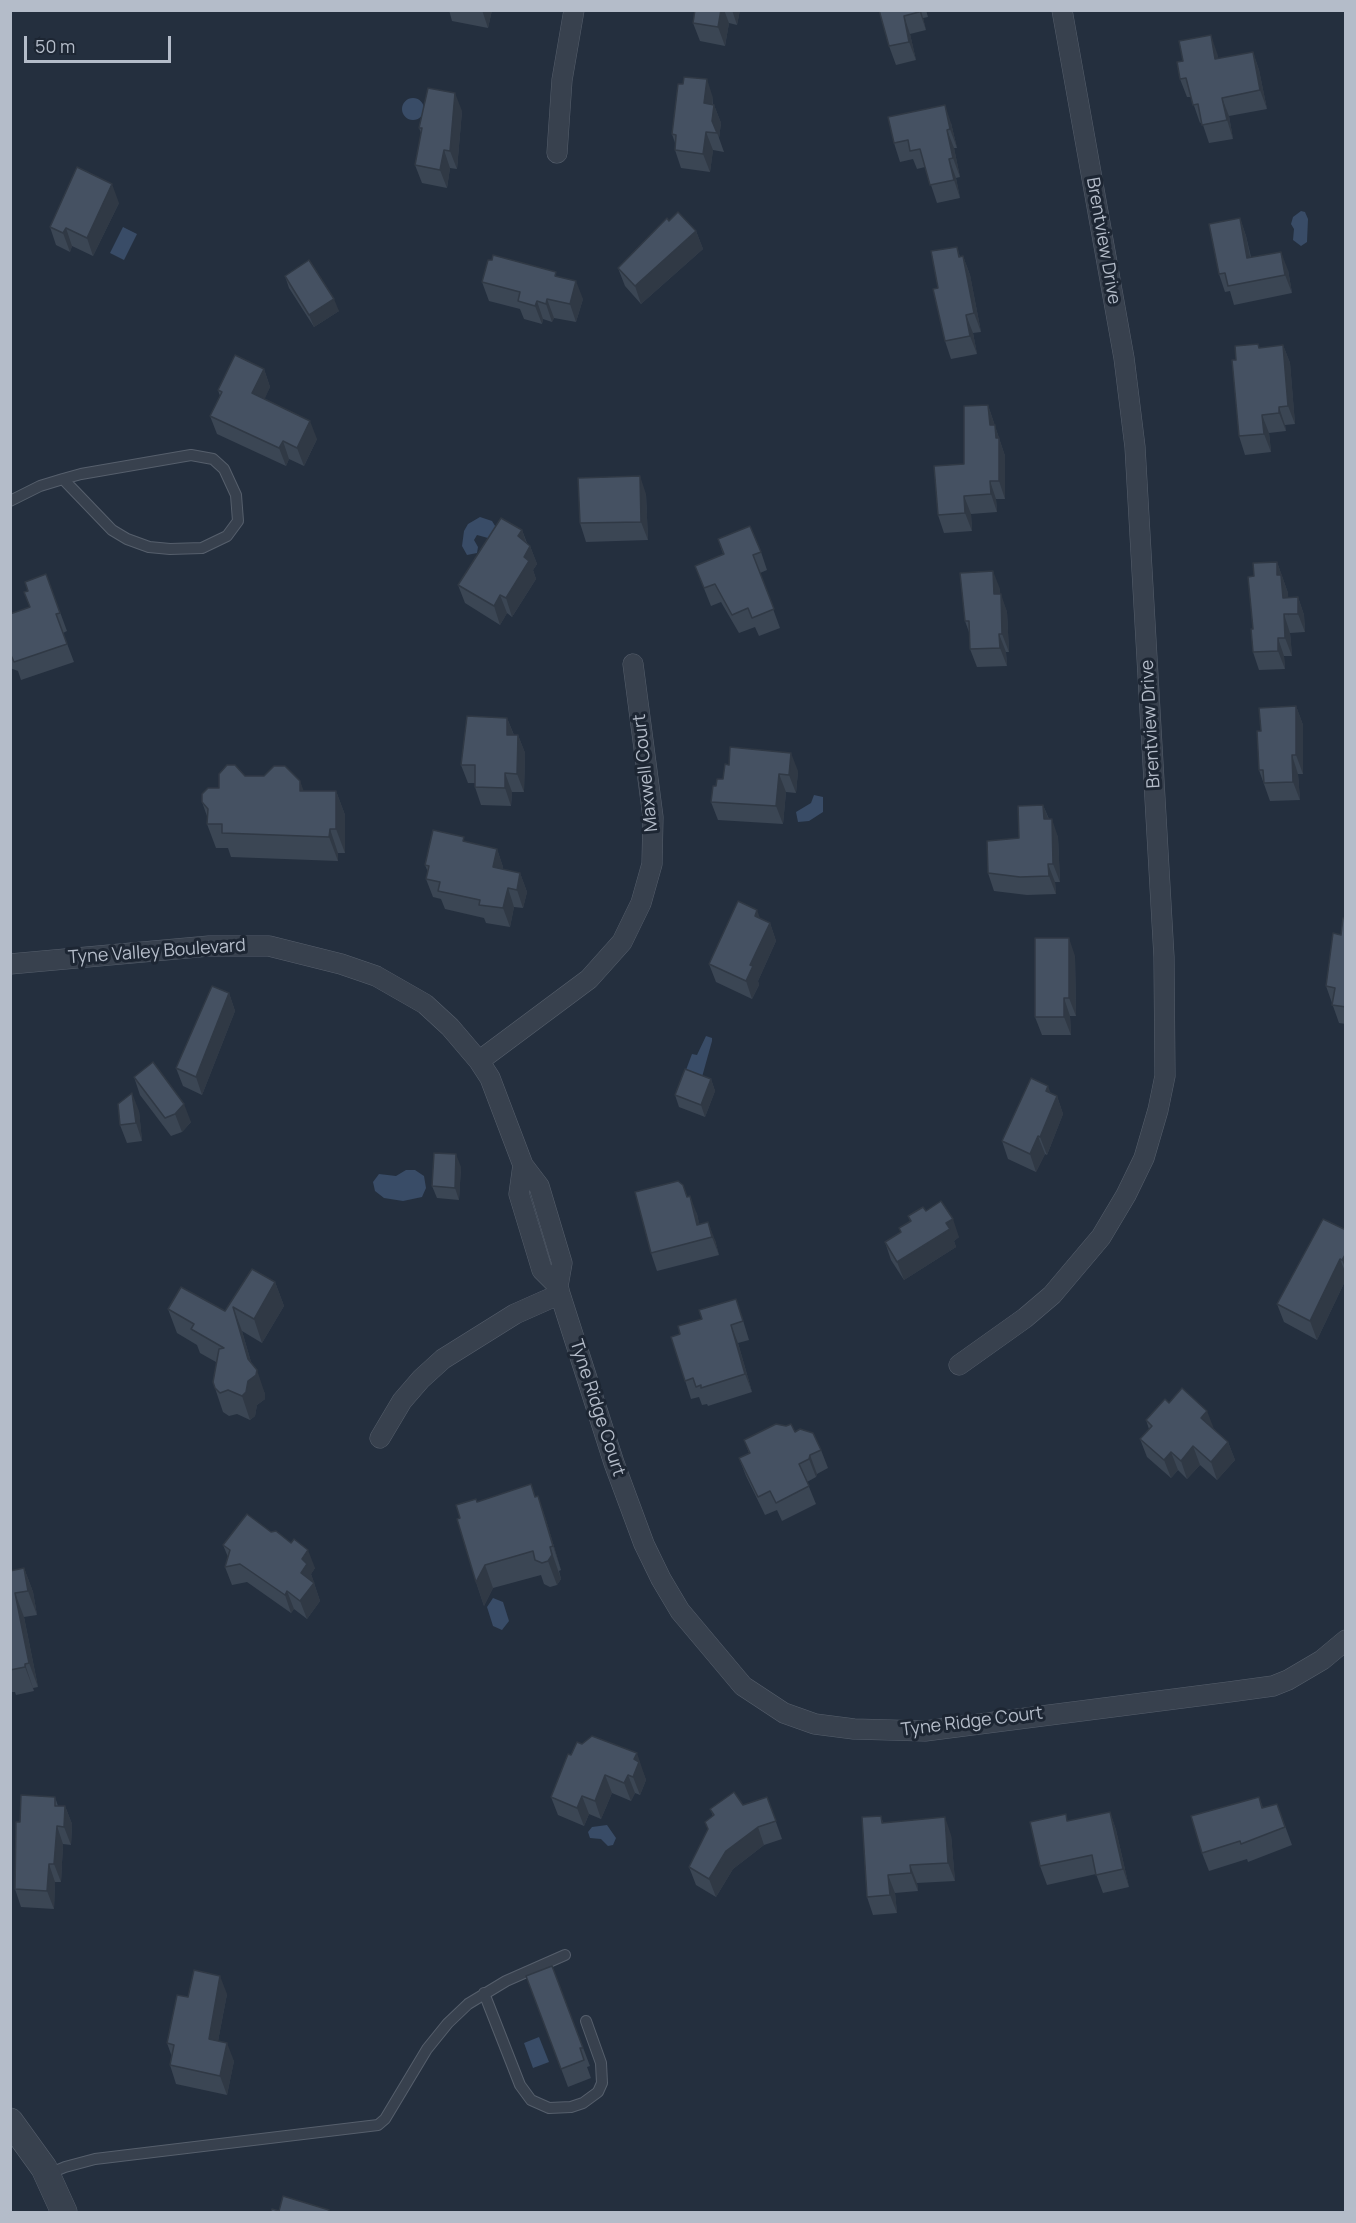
<!DOCTYPE html>
<html>
<head>
<meta charset="utf-8">
<style>
	body { margin:0 }
	#map { position:relative; width:1356px; height:2223px; overflow:hidden; background:#242f3e; font-family:Manrope,sans-serif }
	canvas { display:block }
	.frame { position:absolute; inset:0; border:12px solid #b4bcc9; pointer-events:none }
	.scale { position:absolute; left:24px; top:36px; width:147px; height:27px; box-sizing:border-box; border:3px solid #b4bcc9; border-top:0; padding-left:8px; font-size:18px; line-height:21px; white-space:nowrap; color:#b4bcc9; -webkit-text-stroke:4px #1d2633; paint-order:stroke }
</style>
</head>
<body>
<div id="map">
<canvas width="1356" height="2223"></canvas>
<div class="frame"></div>
<div class="scale">50 m</div>
</div>
<script>
const c = document.querySelector('canvas').getContext('2d');
c.lineJoin = 'round';
function paint(path, color) { c.fillStyle = color; c.fill(path, 'evenodd'); }
const poly = rows => new Path2D(rows.map(r => 'M' + r).join(''));
function trace(path, color, width, dash) { c.strokeStyle = color; c.lineWidth = width; c.lineCap = dash ? 'butt' : 'round'; c.setLineDash(dash || []); c.stroke(path); }
function write(font, color, halo, rows, align = 'center') {
  c.font = font + ' Manrope,sans-serif'; c.lineWidth = 6; c.setLineDash([]); c.textBaseline = 'middle'; c.strokeStyle = halo; c.fillStyle = color; for (const [text, x, y, turn = 0] of rows) {
    c.save(); c.translate(x, y); c.rotate((+turn || 0) * Math.PI / 180); c.textAlign = isNaN(turn) ? turn : align; if (halo) c.strokeText(text, 0, 0); c.fillText(text, 0, 0); c.restore();
  }
}
paint(poly([
	'402 109a11 11 0 1 1 22 0a11 11 0 1 1-22 0Z',
	[1301,211,1305,212,1308,219,1307,242,1301,246,1293,240,1294,229,1291,224,1293,217],
	[123,227,137,234,124,260,110,253],
	[480,517,492,521,497,529,488,538,477,535,474,540,478,547,477,553,467,555,462,546,464,531,468,524],
	[814,795,823,797,823,812,809,821,798,822,796,812,811,803],
	[706,1036,712,1038,712,1041,702,1077,686,1070,692,1054,697,1055],
	[406,1170,415,1170,424,1176,426,1188,422,1197,403,1201,384,1198,375,1191,373,1182,379,1174,396,1176],
	[493,1598,503,1602,509,1621,502,1630,493,1626,487,1607],
	[607,1825,616,1838,613,1845,608,1846,601,1839,590,1838,588,1832,592,1827],
	[539,2037,549,2062,533,2068,524,2043]
]), '#394c67');
const service = poly([
	[10,501,40,486,63,479,81,474,191,455,213,459,224,469,236,495,238,521,227,536,202,548,170,549,149,547,127,539,112,530,63,479],
	[484,1993,520,2085,531,2100,549,2108,571,2107,583,2103,598,2092,602,2083,601,2063,586,2021],
	[48,2174,65,2167,95,2159,378,2125,385,2119,427,2049,448,2023,468,2004,506,1981,565,1955]
]);
const minor = poly([
	[557,153,562,80,574,10],
	[10,964,209,946,269,946,341,964,376,976,425,1004,450,1027,479,1061,490,1078,523,1165,539,1186,562,1263,558,1286,560,1294,614,1463,644,1544,661,1579,680,1611,743,1686,784,1713,815,1724,854,1729,925,1731,1229,1692,1273,1686,1288,1680,1322,1660,1346,1640],
	[479,1061,589,979,622,942,641,903,652,864,653,817,633,664],
	[523,1165,519,1194,542,1270,558,1286],
	[959,1365,1025,1318,1052,1295,1101,1237,1126,1195,1144,1158,1158,1110,1165,1076,1164,957,1135,447,1124,358,1062,10],
	[380,1438,402,1401,421,1379,443,1359,515,1314,560,1294]
]);
const tertiary = poly([
	[10,2121,44,2168,64,2212]
]);
trace(service, '#565f6c', 12);
trace(minor, '#565f6c', 21);
trace(tertiary, '#565f6c', 27);
trace(service, '#38414e', 10);
trace(minor, '#38414e', 20);
trace(tertiary, '#38414e', 26);
paint(poly([
	[449,10,492,10,488,28,452,21],
	[695,10,740,10,737,25,729,23,725,46,700,41,693,23],
	[879,10,926,10,928,17,923,18,926,30,910,34,916,60,896,65,889,46],
	[1253,52,1259,70,1267,109,1229,116,1233,139,1209,143,1202,122,1200,123,1191,97,1187,97,1180,79,1217,53,1218,59],
	[713,98,713,104,714,105,721,123,719,138,724,152,713,150,710,172,681,168,675,150,675,143,672,134],
	[462,111,457,169,450,168,447,188,422,183,415,165,421,133,419,128],
	[951,123,957,148,954,148,960,177,956,178,960,198,937,203,925,167,917,169,913,159,900,162,894,143],
	[119,203,93,256,72,246,70,252,56,245,50,227],
	[1240,218,1246,236,1251,257,1288,270,1292,293,1234,305,1230,291,1225,292,1219,274],
	[669,221,696,231,703,249,641,304,625,286,618,268],
	[957,247,960,257,963,256,970,275,981,332,973,333,977,354,951,359,945,341,938,288],
	[285,276,339,311,314,327,289,288],
	[558,276,583,299,576,322,554,318,552,322,543,319,542,324,524,319,520,309,489,301,482,282],
	[1283,345,1290,363,1295,424,1285,425,1286,431,1269,433,1271,452,1245,455,1239,436,1236,360,1260,348],
	[264,369,270,387,264,399,317,439,304,466,289,459,286,466,217,434,210,416,220,396,218,390],
	[988,405,1005,456,1005,499,996,499,997,512,971,514,972,531,944,533,938,515,964,464],
	[646,494,648,540,586,542,580,523],
	[522,530,527,543,530,546,537,564,533,570,536,579,512,617,507,613,500,625,465,603,458,585],
	[718,539,761,552,767,570,760,573,780,628,759,636,755,627,739,633,721,602,711,606,695,566,723,554],
	[1277,562,1288,593,1288,597,1298,597,1304,615,1305,632,1290,633,1292,656,1284,656,1285,669,1259,670,1253,652,1254,576],
	[46,574,67,631,63,633,74,662,21,680,18,671,10,668,10,614,30,607,28,591],
	[1000,589,1000,594,1007,612,1009,652,1006,652,1007,666,977,667,970,649,970,635,965,621],
	[1296,706,1303,725,1303,774,1298,774,1300,800,1270,801,1259,770,1261,731],
	[507,718,514,735,518,735,525,753,524,792,512,792,511,806,481,805,475,787,475,783,468,783,461,765],
	[798,771,796,793,786,792,783,824,718,820,711,802,716,786,723,779],
	[245,776,300,781,303,791,336,791,345,815,345,853,338,853,338,861,231,857,228,848,216,848,207,824,208,819,202,802,219,788],
	[1043,805,1049,819,1058,837,1060,882,1055,882,1056,894,1027,895,994,891,988,873,1019,838],
	[465,842,497,849,503,867,503,869,520,873,527,892,523,908,514,907,510,927,486,923,484,918,445,909,441,899,433,897,426,879,428,872,425,865],
	[760,918,770,923,776,941,758,981,759,985,752,999,716,982,709,964],
	[1346,919,1346,1024,1339,1023,1326,986],
	[1075,956,1076,1016,1070,1016,1071,1035,1042,1035,1035,1017],
	[229,993,235,1011,202,1095,183,1086,176,1068],
	[134,1077,191,1122,182,1132,171,1136,140,1095],
	[711,1079,715,1091,705,1117,679,1107,675,1095],
	[1051,1094,1057,1096,1063,1114,1047,1155,1045,1154,1036,1172,1008,1159,1002,1141],
	[139,1111,142,1141,127,1143,120,1125],
	[461,1167,459,1200,437,1198,432,1186],
	[687,1197,697,1214,699,1224,715,1240,719,1255,657,1271,651,1253],
	[926,1211,959,1237,954,1241,956,1247,904,1280,891,1260,885,1242,901,1232,899,1228,910,1221,908,1216],
	[1346,1230,1346,1279,1317,1340,1284,1322,1277,1304],
	[275,1282,284,1306,262,1343,242,1331,251,1362,265,1394,265,1399,257,1405,255,1416,250,1420,237,1414,229,1416,223,1412,215,1388,216,1362,200,1353,197,1345,177,1333,168,1309,225,1311],
	[742,1317,749,1340,738,1343,752,1392,708,1406,707,1404,702,1405,699,1397,691,1399,671,1337],
	[1169,1403,1214,1429,1228,1442,1235,1460,1217,1480,1200,1465,1187,1479,1178,1470,1171,1478,1147,1457,1140,1439,1149,1429,1146,1420],
	[795,1432,821,1450,828,1468,817,1474,816,1477,807,1482,816,1504,782,1521,777,1510,765,1515,746,1476,739,1458,749,1453,744,1440],
	[531,1484,535,1497,538,1496,546,1520,561,1570,559,1571,561,1579,557,1585,550,1587,544,1584,541,1575,493,1588,484,1606,476,1582,460,1518,477,1502],
	[271,1532,315,1568,311,1574,320,1601,307,1619,294,1609,291,1613,247,1582,232,1585,225,1567,228,1557,223,1545],
	[24,1568,33,1592,37,1615,24,1617,38,1687,33,1688,34,1691,16,1695,15,1692,12,1692,10,1689,10,1571],
	[568,1754,643,1772,646,1780,640,1795,635,1793,631,1801,612,1793,601,1819,589,1814,584,1826,558,1815,551,1797],
	[55,1797,58,1806,65,1806,72,1824,71,1845,63,1844,61,1882,55,1882,54,1909,21,1907,15,1889,20,1822],
	[767,1797,782,1839,764,1845,733,1869,716,1897,696,1885,689,1867,708,1830,705,1822,713,1816,710,1809,743,1805],
	[1259,1797,1263,1808,1277,1804,1292,1845,1248,1862,1247,1859,1209,1871,1202,1853],
	[1110,1812,1116,1830,1129,1887,1103,1893,1096,1874,1047,1885,1040,1866,1068,1821],
	[881,1816,883,1823,951,1835,955,1881,917,1883,918,1891,895,1893,897,1913,873,1915,867,1897],
	[552,1966,590,2066,587,2067,591,2078,568,2087,526,1976],
	[227,1994,218,2041,234,2061,227,2095,176,2084,170,2065,172,2057,167,2043,188,1997]
]), '#3b4654');
paint(poly([
	[482,10,492,10,488,28],
	[721,10,724,10,729,23,725,46,718,27],
	[732,10,740,10,737,25],
	[919,10,921,10,926,30],
	[904,16,910,34,916,60,909,42],
	[1211,35,1217,53,1222,77,1215,59],
	[1253,52,1259,70,1267,109,1260,90],
	[707,79,713,98,711,121,704,103],
	[455,93,462,111,457,169,450,151],
	[1222,98,1229,116,1233,139,1227,120],
	[714,105,721,123,719,138,712,121],
	[945,105,951,123,957,148,950,129],
	[947,130,954,148,960,177,953,158],
	[706,132,713,150,710,172,703,154],
	[444,150,450,168,447,188,440,170],
	[949,159,956,178,960,198,954,180],
	[112,184,119,203,93,256,87,238],
	[1240,218,1246,236,1254,276,1247,258],
	[66,228,72,246,70,252,63,233],
	[696,231,703,249,641,304,635,286],
	[1281,252,1288,270,1292,293,1285,275],
	[963,256,970,275,981,332,974,313],
	[576,281,583,299,576,322,570,304],
	[334,299,339,311,314,327,309,315],
	[547,299,554,318,552,322,546,304],
	[537,301,543,319,542,324,535,306],
	[966,315,973,333,977,354,970,336],
	[1283,345,1290,363,1295,424,1288,406],
	[264,369,270,387,259,412,252,393],
	[988,405,1005,456,1005,499,999,481,990,425],
	[1279,407,1285,425,1286,431,1279,413],
	[1262,415,1269,433,1271,452,1264,434],
	[310,421,317,439,304,466,297,448],
	[283,441,289,459,286,466,279,448],
	[640,476,646,494,648,540,641,522],
	[990,481,996,499,997,512,991,494],
	[964,496,971,514,972,531,965,513],
	[522,530,528,548,518,536],
	[530,546,537,564,533,570,536,579,512,617,506,598,524,557],
	[1277,562,1288,593,1289,616,1283,598,1277,575],
	[993,571,1000,589,1001,612,994,594],
	[1001,594,1007,612,1009,652,1002,634],
	[500,595,507,613,500,625,494,606],
	[1298,597,1304,615,1305,632,1298,614],
	[1284,614,1290,633,1292,656,1285,638],
	[999,634,1006,652,1007,666,1000,648],
	[1278,638,1284,656,1285,669,1278,651],
	[1296,706,1303,725,1303,774,1296,755],
	[507,718,514,736,507,735],
	[518,735,525,753,524,792,517,774],
	[791,753,798,771,796,793,789,775],
	[1292,755,1298,774,1300,800,1293,782],
	[505,773,512,792,511,806,505,788],
	[779,774,786,792,783,824,776,806],
	[300,781,309,805,300,791],
	[336,791,345,815,345,853,336,829],
	[1043,805,1050,823,1044,819],
	[1052,819,1058,837,1060,882,1053,864],
	[330,829,338,853,338,861,329,837],
	[497,849,503,867,499,885,493,867],
	[1048,864,1055,882,1056,894,1049,876],
	[520,873,527,892,523,908,517,890],
	[508,888,514,907,510,927,503,908],
	[757,910,764,929,755,916],
	[770,923,776,941,758,981,759,985,752,999,746,981,750,965],
	[1069,938,1075,956,1076,1016,1069,998],
	[229,993,235,1011,202,1095,196,1077],
	[1064,998,1070,1016,1071,1035,1064,1017],
	[711,1079,715,1091,705,1117,701,1105],
	[1048,1086,1054,1102,1057,1096,1063,1114,1047,1155,1040,1137,1046,1091],
	[132,1093,139,1111,142,1141,136,1123],
	[184,1104,191,1122,182,1132,175,1114],
	[1038,1136,1045,1154,1036,1172,1030,1154],
	[456,1154,461,1167,459,1200,455,1188],
	[690,1196,697,1214,703,1239,697,1225],
	[953,1219,959,1237,954,1241,956,1247,904,1280,897,1262],
	[708,1222,715,1240,719,1255,712,1237],
	[1346,1253,1346,1269,1342,1260],
	[1340,1259,1346,1274,1346,1279,1317,1340,1310,1321],
	[275,1282,284,1306,262,1343,254,1319],
	[233,1307,242,1331,255,1376,257,1370,265,1394,265,1399,257,1405,255,1416,250,1420,242,1396,248,1359],
	[731,1325,738,1343,752,1392,745,1374],
	[1207,1411,1214,1429,1201,1418],
	[1228,1442,1235,1460,1217,1480,1211,1462],
	[1193,1446,1200,1465,1187,1479,1181,1461],
	[1171,1452,1178,1470,1171,1478,1164,1460],
	[810,1455,817,1474,816,1477,809,1459],
	[538,1496,546,1520,561,1570,553,1546],
	[550,1547,561,1579,557,1585,548,1561],
	[308,1550,315,1568,311,1574,314,1582,307,1591,301,1573,302,1559],
	[485,1565,493,1588,484,1606,476,1582],
	[24,1568,33,1592,37,1615,28,1591],
	[314,1583,320,1601,307,1619,300,1601],
	[287,1591,294,1609,291,1613,285,1595],
	[15,1593,24,1617,38,1687,29,1663],
	[25,1664,34,1691,25,1667],
	[637,1753,646,1780,640,1795,633,1777,634,1759],
	[605,1775,612,1793,601,1819,595,1801],
	[628,1775,635,1793,631,1801,624,1783],
	[582,1796,589,1814,584,1826,577,1808],
	[65,1806,72,1824,71,1845,64,1827],
	[1110,1812,1116,1830,1129,1887,1123,1869],
	[945,1817,951,1835,955,1881,948,1863],
	[57,1826,63,1844,61,1882,54,1864],
	[758,1827,764,1845,733,1869,716,1897,709,1879,726,1851],
	[49,1864,55,1882,54,1909,47,1891],
	[910,1865,917,1883,918,1891,911,1873],
	[888,1875,895,1893,897,1913,890,1895],
	[220,1976,227,1994,215,2057,209,2039],
	[227,2043,234,2061,227,2095,220,2076]
]), '#303945');
const building = poly([
	[695,10,721,10,718,27,693,23,695,10],
	[879,10,919,10,919,12,904,16,909,42,889,46,879,10],
	[1211,35,1215,59,1253,52,1260,90,1222,98,1227,120,1202,125,1198,104,1193,105,1186,78,1180,79,1177,62,1183,61,1179,41,1211,35],
	[684,77,707,79,704,103,714,105,712,121,717,133,706,132,703,154,675,150,676,135,672,134,678,84,683,84,684,77],
	[428,88,455,93,450,151,444,150,440,170,415,165,422,128,419,128,428,88],
	[945,105,950,129,947,130,953,158,949,159,954,180,930,185,920,149,910,151,908,140,894,143,888,117,945,105],
	[77,167,112,184,87,238,66,228,63,233,50,227,77,167],
	[678,212,696,231,635,286,618,268,667,218,669,221,678,212],
	[1240,218,1247,258,1281,252,1285,275,1228,286,1225,273,1219,274,1209,224,1240,218],
	[957,247,959,257,963,256,974,313,966,315,970,336,945,341,933,289,938,288,931,251,957,247],
	[493,255,556,272,555,276,576,281,570,304,547,299,546,304,537,301,535,306,518,301,520,292,482,282,488,260,492,260,493,255],
	[309,260,334,299,309,315,285,276,309,260],
	[1258,344,1259,348,1283,345,1288,406,1279,407,1279,413,1262,415,1264,434,1239,436,1232,360,1236,360,1235,346,1258,344],
	[235,355,264,369,252,393,310,421,297,448,283,441,279,448,210,416,222,392,218,390,235,355],
	[988,405,990,425,995,425,996,438,999,438,999,481,990,481,991,494,964,496,965,513,938,515,934,466,964,464,964,406,988,405],
	[640,476,641,522,580,523,578,478,640,476],
	[501,518,522,530,518,536,530,546,524,557,529,561,506,598,500,595,494,606,458,585,501,518],
	[750,526,761,552,753,555,774,609,752,618,748,608,732,615,715,584,704,588,695,566,724,554,718,539,750,526],
	[1277,562,1277,575,1281,575,1283,598,1298,597,1298,614,1284,614,1285,638,1278,638,1278,651,1253,652,1251,629,1253,629,1248,577,1254,576,1253,563,1277,562],
	[993,571,994,594,1001,594,1002,634,999,634,1000,648,970,649,969,621,965,621,960,573,993,571],
	[46,574,60,613,56,614,67,644,14,662,10,653,10,614,30,607,24,592,28,591,25,582,46,574],
	[1296,706,1296,755,1292,755,1293,782,1264,783,1263,770,1259,770,1257,731,1261,731,1259,708,1296,706],
	[467,716,507,718,507,735,518,735,517,774,505,773,505,788,475,787,475,765,461,765,467,716],
	[730,747,791,753,789,775,779,774,776,806,711,802,713,786,716,786,717,779,723,779,725,764,729,765,730,747],
	[227,765,235,765,245,776,264,776,274,766,285,766,300,781,300,791,336,791,336,829,330,829,329,837,222,833,222,824,207,824,208,809,202,802,202,794,208,788,219,788,219,774,227,765],
	[1043,805,1044,819,1052,819,1053,864,1048,864,1049,876,1020,877,988,873,987,841,1019,838,1018,806,1043,805],
	[433,830,464,837,463,841,497,849,493,867,520,873,517,890,508,888,503,908,479,905,480,900,438,891,440,882,426,879,429,866,425,865,433,830],
	[738,901,757,910,755,916,770,923,750,965,753,966,746,981,709,964,738,901],
	[1343,918,1346,919,1346,1007,1332,1005,1335,988,1326,986,1333,933,1341,935,1343,918],
	[1035,938,1069,938,1069,998,1064,998,1064,1017,1035,1017,1035,938],
	[212,986,229,993,196,1077,176,1068,212,986],
	[153,1062,184,1104,175,1114,165,1118,134,1077,153,1062],
	[685,1069,711,1079,701,1105,675,1095,685,1069],
	[1031,1078,1048,1086,1046,1091,1057,1096,1040,1137,1038,1136,1030,1154,1002,1141,1031,1078],
	[132,1093,136,1123,120,1125,118,1104,132,1093],
	[434,1153,456,1154,455,1188,432,1186,434,1153],
	[678,1181,683,1185,687,1197,690,1196,697,1225,708,1222,712,1237,651,1253,635,1192,678,1181],
	[941,1201,953,1219,946,1223,950,1229,897,1262,885,1242,901,1232,899,1228,911,1221,908,1216,923,1207,926,1211,941,1201],
	[1323,1219,1346,1230,1346,1253,1342,1260,1340,1259,1310,1321,1277,1304,1323,1219],
	[252,1269,275,1282,254,1319,233,1307,248,1359,257,1370,256,1375,248,1381,246,1392,242,1396,228,1390,220,1393,215,1388,213,1382,219,1349,224,1348,191,1329,194,1324,168,1309,181,1287,225,1311,252,1269],
	[736,1299,743,1321,731,1325,745,1374,701,1388,701,1385,696,1387,693,1378,685,1381,671,1337,680,1334,678,1326,702,1319,699,1310,736,1299],
	[1182,1388,1207,1411,1201,1418,1228,1442,1211,1462,1193,1446,1181,1461,1171,1452,1164,1460,1140,1439,1152,1426,1146,1420,1165,1399,1169,1403,1182,1388],
	[776,1424,786,1426,791,1424,795,1432,800,1429,813,1433,821,1450,810,1455,809,1459,799,1464,809,1486,776,1503,770,1491,758,1497,739,1458,750,1453,744,1440,776,1424],
	[531,1484,535,1497,538,1496,553,1546,550,1547,552,1555,548,1561,542,1563,535,1560,533,1551,485,1565,476,1582,457,1519,460,1518,456,1505,476,1499,477,1502,531,1484],
	[247,1514,271,1532,276,1531,291,1543,294,1539,308,1550,302,1559,307,1564,301,1573,314,1583,300,1601,287,1591,285,1595,240,1564,225,1567,230,1550,223,1545,247,1514],
	[24,1568,28,1591,15,1593,29,1663,25,1664,25,1667,10,1670,10,1571,24,1568],
	[592,1736,637,1753,634,1759,639,1762,633,1777,628,1775,624,1783,605,1775,595,1801,582,1796,577,1808,551,1797,568,1754,571,1755,577,1742,582,1744,592,1736],
	[734,1792,743,1805,767,1797,776,1821,758,1827,726,1851,709,1879,689,1867,708,1829,705,1822,714,1815,710,1809,734,1792],
	[21,1795,55,1797,55,1806,65,1806,64,1827,57,1826,54,1864,49,1864,47,1891,15,1889,16,1822,20,1822,21,1795],
	[1259,1797,1262,1808,1277,1804,1285,1827,1241,1844,1240,1841,1202,1853,1191,1816,1259,1797],
	[1110,1812,1123,1869,1096,1875,1092,1855,1040,1866,1030,1822,1066,1814,1067,1821,1110,1812],
	[881,1816,882,1823,945,1817,948,1863,910,1865,911,1873,888,1875,890,1895,867,1897,862,1817,881,1816],
	[552,1966,583,2048,580,2048,584,2060,561,2069,526,1976,552,1966],
	[194,1970,220,1976,209,2039,227,2043,220,2076,170,2065,174,2045,167,2043,177,1995,188,1997,194,1970],
	[283,2196,329,2210,328,2212,271,2212,272,2209,279,2211,283,2196]
]);
paint(building, '#455162');
trace(building, '#303945', 1.5);
write('18px', '#b4bcc9', '#1d2633', [
	["Brentview Drive",1103,241,80],
	["Brentview Drive",1151,724,-93],
	["Maxwell Court",646,773,-96],
	["Tyne Valley Boulevard",157,952,-4],
	["Tyne Ridge Court",597,1408,72],
	["Tyne Ridge Court",972,1722,-7]
]);
</script>
</body>
</html>
